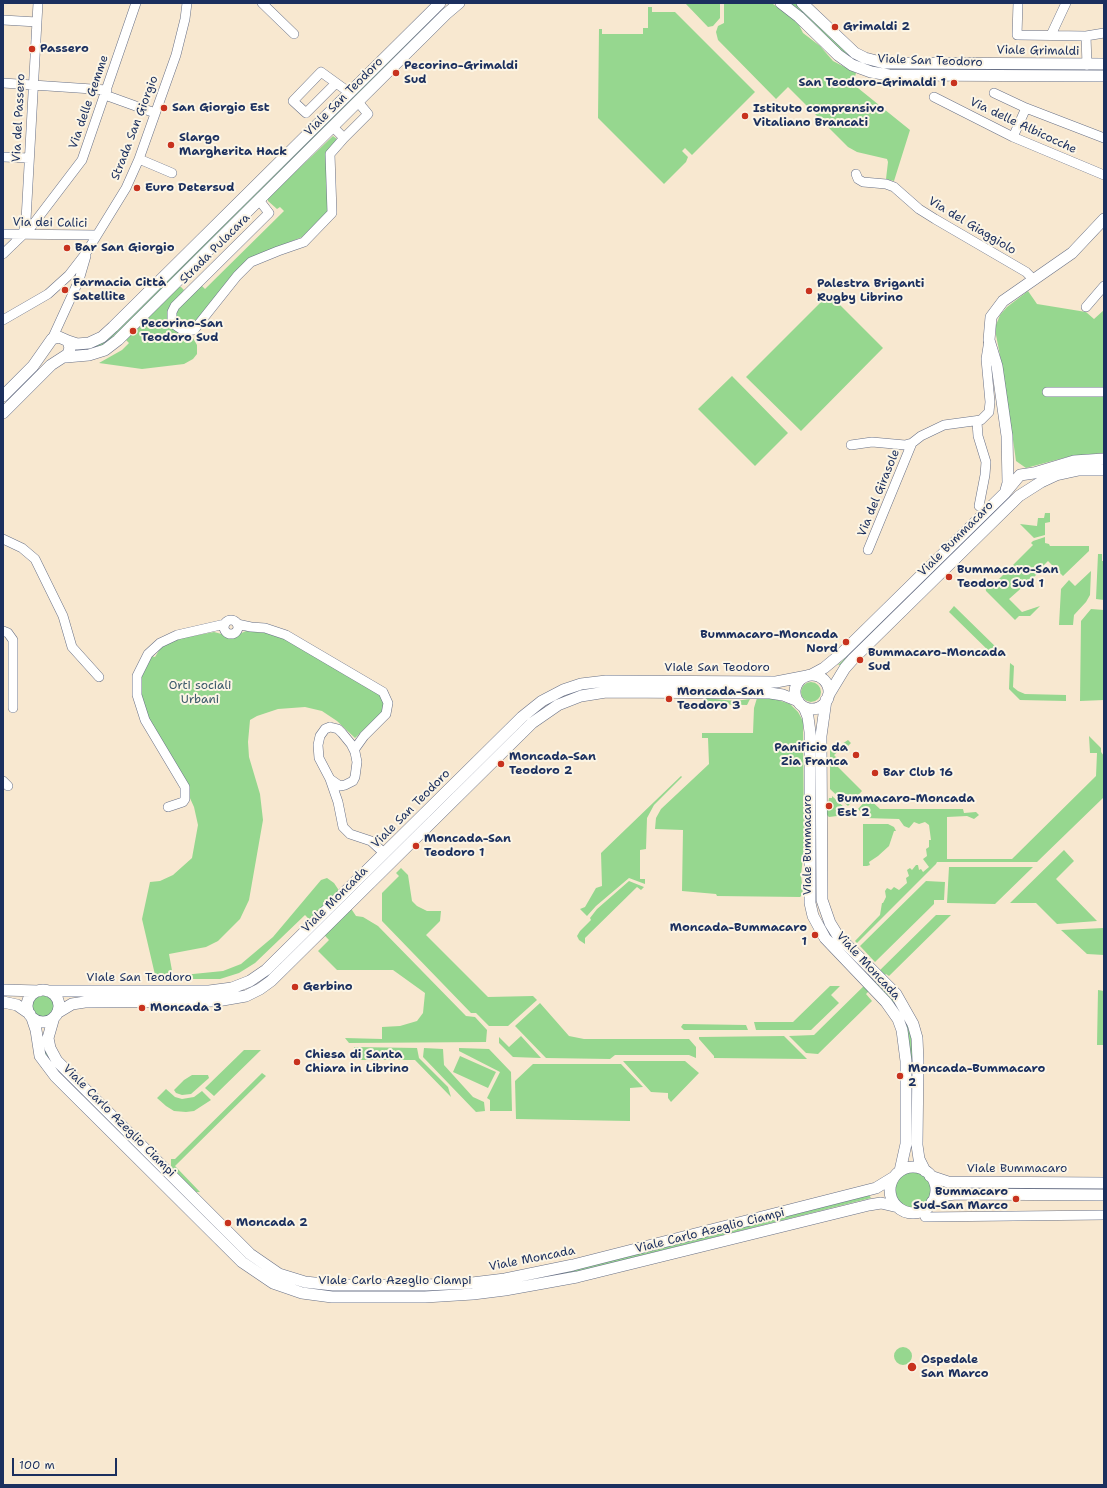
<!DOCTYPE html>
<html>
<head>
<meta charset="utf-8">
<style>
	body { margin:0 }
	#map { position:relative; width:1107px; height:1488px; overflow:hidden; background:#f8e8d0; font-family:"Shantell Sans",sans-serif }
	canvas { display:block }
	.frame { position:absolute; inset:0; border:4px solid #1b2f5e; pointer-events:none }
	.scale { position:absolute; left:12px; top:1458px; width:105px; height:18px; box-sizing:border-box; border:2px solid #1b2f5e; border-top:0; padding-left:5px; font-size:12px; line-height:14px; white-space:nowrap; color:#1b2f5e; -webkit-text-stroke:3px #fcf5e5; paint-order:stroke }
</style>
</head>
<body>
<div id="map">
<canvas width="1107" height="1488"></canvas>
<div class="frame"></div>
<div class="scale">100 m</div>
</div>
<script>
const c = document.querySelector('canvas').getContext('2d');
c.lineJoin = 'round';
function paint(path, color) { c.fillStyle = color; c.fill(path, 'evenodd'); }
const poly = rows => new Path2D(rows.map(r => 'M' + r).join(''));
function trace(path, color, width, dash) { c.strokeStyle = color; c.lineWidth = width; c.lineCap = dash ? 'butt' : 'round'; c.setLineDash(dash || []); c.stroke(path); }
function write(font, color, halo, rows, align = 'center') {
  c.font = font + ' "Shantell Sans",sans-serif'; c.lineWidth = 4; c.setLineDash([]); c.textBaseline = 'middle'; c.strokeStyle = halo; c.fillStyle = color; for (const [text, x, y, turn = 0] of rows) {
    c.save(); c.translate(x, y); c.rotate((+turn || 0) * Math.PI / 180); c.textAlign = isNaN(turn) ? turn : align; if (halo) c.strokeText(text, 0, 0); c.fillText(text, 0, 0); c.restore();
  }
}
paint(poly([
	[685,3,720,3,720,18,713,26,708,27],
	[724,3,773,4,786,13,799,25,803,33,820,46,833,61,856,73,853,84,910,130,894,181,886,179,888,162,887,159,857,152,848,147,788,87,776,99,718,40,716,32,718,26,724,23],
	[788,3,798,4,864,61,1104,68,1104,72,883,71,850,59],
	[648,7,652,7,652,12,675,12,755,92,692,155,685,148,682,151,688,157,686,162,664,184,598,118,599,29,602,29,602,34,643,34,643,28,648,28],
	[433,16,435,18,119,333,104,345,92,350,77,351,86,347],
	[333,136,337,139,327,151,328,212,302,237,268,251,191,326,183,327,178,323,176,319,176,311,201,285,205,289,284,211,280,207,277,209,268,201,268,198],
	[178,287,181,287,184,290,170,310,186,334,193,338,197,345,197,354,193,359,184,364,142,369,99,363,122,350,129,343,126,340],
	[1028,291,1037,304,1086,312,1094,319,1104,310,1104,453,1071,456,1026,468,1016,461,1004,376,996,335,996,325,1000,315,1007,307],
	[829,294,883,348,801,431,746,377],
	[732,376,788,433,755,466,698,409],
	[1006,499,1007,501,841,665,838,665],
	[1045,513,1050,513,1050,522,1045,523,1045,535,1034,538,1020,524,1037,526,1038,518,1044,518],
	[1045,537,1045,543,1049,544,1050,546,1089,546,1089,551,1063,576,1048,561,1043,566,1044,568,1009,599,1022,612,1040,606,1030,616,1019,616,1015,620,986,591,985,584,990,588,1033,545,1031,543,1033,541],
	[1098,554,1102,554,1102,561,1104,561,1104,600,1096,599],
	[1091,571,1090,595,1086,602,1074,615,1073,625,1059,625,1061,589,1069,580,1075,586],
	[954,606,1002,653,996,658,949,612],
	[1091,609,1104,610,1104,707,1104,700,1080,701,1081,621],
	[246,631,276,634,376,691,384,700,383,711,355,738,337,721,322,711,305,707,278,709,257,716,250,720,248,742,249,757,260,794,263,820,249,900,240,919,218,941,206,947,169,954,173,976,223,971,241,964,273,937,321,880,327,878,334,883,356,916,363,917,378,926,466,1016,475,1017,487,1030,486,1042,349,1043,345,1038,382,1039,382,1027,400,1026,417,1021,423,1013,425,993,393,970,337,970,318,951,329,940,305,915,255,963,239,973,220,979,156,979,142,919,150,882,160,881,173,875,192,858,198,825,194,807,189,796,149,721,141,695,141,678,151,656,155,657,161,647,177,639,214,632,233,637],
	[1010,663,1014,666,1013,687,1018,691,1025,694,1066,695,1066,701,1020,700,1009,689],
	'801 692a10 10 0 1 1 20 0a10 10 0 1 1-20 0Z',
	[706,698,735,701,750,699,747,705,707,704,706,709,702,709,703,701],
	[757,698,775,699,790,704,798,712,803,721,804,849,801,875,803,894,800,897,717,896,716,894,682,891,683,830,655,829,656,818,661,809,709,764,708,738,702,738,702,733,753,733,754,708],
	[1089,736,1101,748,1101,752,1104,756,1104,797,1037,862,937,862,936,864,857,943,855,941,880,915,882,903,883,903,886,897,885,891,887,888,891,890,894,887,899,890,907,883,906,878,909,876,907,870,910,868,912,870,916,865,918,865,919,870,921,869,923,872,929,867,923,859,927,856,926,849,929,847,929,840,931,840,929,825,925,822,919,824,914,822,909,828,904,826,899,819,864,818,863,814,858,809,868,798,880,809,963,809,964,813,976,812,979,815,974,819,967,816,947,817,947,859,1012,859,1096,776,1097,753,1090,753],
	[848,740,851,743,844,750,842,748,834,755,840,761,836,765,862,791,848,806,830,789,830,746,842,744],
	[681,776,682,777,654,805,647,818,646,849,640,850,640,879,645,879,645,884,629,878,596,906,587,916,580,909,585,907,596,888,602,886,601,853],
	[832,796,845,808,837,816,829,817,826,814,829,798,832,798],
	[863,824,888,824,894,827,896,831,894,831,889,846,878,856,869,862,870,865,867,866,863,866],
	[1064,850,1074,861,1056,879,1097,921,1057,924,1036,903,1010,903],
	[949,867,1033,867,995,904,947,903],
	[401,868,408,875,412,901,417,906,427,911,441,911,440,921,426,935,488,997,533,996,537,1000,508,1026,489,1026,476,1013,471,1013,382,921,382,893,399,876,396,873],
	[629,881,644,887,641,890,637,887,585,938,585,944,579,940,577,936,580,931,591,920,590,918,597,909],
	[926,881,945,882,944,900,934,900,934,904,875,962,860,946],
	[936,915,951,915,889,976,886,974,878,982,901,1008,912,1036,913,1145,911,1145,910,1049,874,986,866,994,872,1001,818,1054,806,1053,789,1036,814,1035],
	[1104,928,1104,955,1087,954,1061,930],
	[830,986,840,986,831,995,839,1003,811,1030,756,1030,754,1022,793,1022],
	[1098,990,1104,991,1104,1045,1097,1045],
	'32 1006a11 11 0 1 1 22 0a11 11 0 1 1-22 0Z',
	[540,1003,569,1036,584,1039,689,1039,696,1047,696,1058,689,1055,615,1055,610,1059,546,1058,515,1026],
	[683,1024,746,1025,748,1030,684,1030,681,1027],
	[521,1036,541,1058,513,1057,499,1043,499,1037,509,1047],
	[784,1036,807,1059,714,1058,714,1056,699,1039,699,1037],
	[354,1047,417,1048,419,1058,448,1087,451,1097,415,1060,354,1060],
	[45,1048,278,1277,445,1288,869,1195,871,1198,536,1282,450,1292,321,1293,302,1290,254,1268,47,1060,44,1049],
	[424,1048,443,1049,444,1065,473,1097,484,1102,485,1111,476,1112,423,1057],
	[459,1048,489,1049,511,1072,512,1111,490,1111,490,1100,487,1098,500,1072,459,1051],
	[244,1050,261,1050,214,1096,205,1088],
	[460,1056,496,1072,488,1088,453,1072],
	[623,1061,685,1061,699,1073,671,1102,668,1098,668,1093,651,1092],
	[533,1064,621,1064,643,1087,630,1088,630,1121,516,1119,515,1081],
	[262,1073,266,1076,175,1166,200,1192,196,1192,171,1167,171,1159,175,1159],
	[192,1075,208,1075,209,1078,191,1094,182,1095,176,1093,174,1090,184,1080],
	[166,1089,175,1097,182,1099,194,1097,202,1091,211,1100,194,1111,186,1112,174,1111,166,1106,157,1098],
	'895 1190a18 18 0 1 1 36 0a18 18 0 1 1-36 0Z',
	'894 1356a9 9 0 1 1 18 0a9 9 0 1 1-18 0Z'
]), '#96d78f');
const minor = poly([
	[262,3,294,34],
	[1018,3,1017,35,1086,36,1104,33],
	[3,20,37,22],
	[1051,35,1066,3],
	[1086,36,1087,65],
	[3,83,107,90],
	[336,83,306,113,293,101,321,72,350,93],
	[994,93,1026,108,1104,138],
	[105,95,155,113],
	[934,97,1013,137,1104,175],
	[1013,137,1026,108],
	[344,138,368,114,358,102],
	[3,157,29,158],
	[139,159,172,173],
	[856,174,858,179,863,182,886,184,894,187,919,209,935,219,1026,272,1034,280],
	[259,200,269,213,175,306,172,312,172,320,175,325,184,331,194,330,237,276,251,262,278,251,304,242,332,213,330,154,344,138,333,127],
	[3,234,97,235],
	[23,234,26,220,38,3],
	[3,254,31,227,82,160,136,3],
	[1086,307,1104,286],
	[3,320,48,294,69,275,86,253,126,188,139,159,176,55,185,19,187,3],
	[52,339,79,280,86,256],
	[1047,392,1104,392],
	[977,422,978,436,986,462,985,475,979,506],
	[851,445,872,442,905,445,912,443],
	[3,539,22,548,35,559,63,616,72,647,99,677],
	[868,550,912,443,921,436,944,425,981,420,989,412,990,402,986,359,989,340],
	'224 627a7 7 0 1 1 14 0a7 7 0 1 1-14 0Z',
	[237,624,251,627,265,628,286,635,383,692,388,703,386,714,364,736,354,750],
	[3,631,8,633,13,640,13,708],
	[330,727,338,729,342,733,351,744,355,752,357,762,355,777,353,781,345,785,340,786,330,779,319,758,318,745,320,736,325,729,330,727],
	[330,779,338,802,343,827,350,834,371,841,384,853],
	[3,781,8,786],
	[168,807,183,802,185,799,185,787,145,720,137,695,137,676,148,654,160,643,177,635,225,624],
	[925,1217,1104,1215]
]);
const major = poly([
	[781,3,799,17,838,55,852,65,871,72,889,75,1104,76],
	[802,3,855,53,865,58,884,63,1104,64],
	[68,341,77,344,89,343,102,337,113,327,440,3],
	[66,357,89,355,105,350,118,340,446,14,459,3],
	[3,396,33,366,52,339,59,337,68,341,70,348,68,354,51,365,3,413],
	[1006,490,1008,483,1007,436,997,366,989,340,991,317,1003,301,1072,253,1104,219],
	[811,675,824,668,842,653,1005,493,1020,475,1034,473,1074,461,1104,459],
	'795 692a17 17 0 1 1 34 0a17 17 0 1 1-34 0Z',
	[828,696,845,668,853,659,1019,496,1041,482,1056,475,1079,470,1104,470],
	[826,700,821,736,822,900,830,923,838,936,896,994,913,1024,917,1038,918,1061,917,1145,919,1159,925,1171],
	[804,707,808,717,810,732,810,903,813,916,825,938,886,1002,898,1019,902,1030,906,1061,906,1144,900,1171],
	[3,990,39,991],
	'27 1006a16 16 0 1 1 32 0a16 16 0 1 1-32 0Z',
	[48,991,209,991,232,988,250,981,266,970,522,717,542,701,563,690,581,684,606,681,776,682,807,676],
	[3,1002,17,1005,30,1014],
	[57,1013,72,1004,85,1002,217,1001,246,996,260,989,271,981,532,723,558,705,581,696,606,692,770,693,783,695,798,701],
	[54,1017,48,1038,50,1048,57,1061,250,1254,279,1274,305,1282,333,1285,426,1285,472,1283,505,1279,573,1265,876,1188,894,1177],
	[32,1018,36,1030,40,1056,55,1076,242,1262,273,1283,302,1293,332,1297,425,1297,473,1294,505,1290,577,1277,869,1205,881,1203,898,1207],
	'890 1190a23 23 0 1 1 46 0a23 23 0 1 1-46 0Z',
	[930,1176,948,1182,1104,1183],
	[932,1202,947,1195,956,1194,1104,1195]
]);
trace(minor, '#687086', 10);
trace(major, '#687086', 12);
trace(minor, '#fff', 9);
trace(major, '#fff', 11);
for (const [x, y, r, color] of [
	[835,27,4,"#c8321e"],
	[32,49,4,"#c8321e"],
	[396,73,4,"#c8321e"],
	[954,83,4,"#c8321e"],
	[164,108,4,"#c8321e"],
	[745,116,4,"#c8321e"],
	[171,145,4,"#c8321e"],
	[137,188,4,"#c8321e"],
	[67,248,4,"#c8321e"],
	[65,290,4,"#c8321e"],
	[809,291,4,"#c8321e"],
	[133,331,4,"#c8321e"],
	[949,577,4,"#c8321e"],
	[846,642,4,"#c8321e"],
	[860,660,4,"#c8321e"],
	[669,699,4,"#c8321e"],
	[856,755,4,"#c8321e"],
	[501,764,4,"#c8321e"],
	[875,773,4,"#c8321e"],
	[829,806,4,"#c8321e"],
	[416,846,4,"#c8321e"],
	[815,935,4,"#c8321e"],
	[295,987,4,"#c8321e"],
	[142,1008,4,"#c8321e"],
	[297,1062,4,"#c8321e"],
	[900,1076,4,"#c8321e"],
	[1016,1199,4,"#c8321e"],
	[228,1223,4,"#c8321e"],
	[912,1367,5,"#c8321e"]
]) { const dot = new Path2D(); dot.arc(x, y, r, 0, 2 * Math.PI); c.fillStyle = color; c.fill(dot); trace(dot, '#fcf5e5', 1.5); }
write('bold 12px', '#1b2f5e', '#fcf5e5', [
	["Grimaldi 2",843,27],
	["Passero",40,49],
	["Pecorino-Grimaldi",404,66],
	["Sud",404,80],
	["San Teodoro-Grimaldi 1",946,83,"right"],
	["San Giorgio Est",172,108],
	["Istituto comprensivo",753,109],
	["Vitaliano Brancati",753,123],
	["Slargo",179,138],
	["Margherita Hack",179,152],
	["Euro Detersud",145,188],
	["Bar San Giorgio",75,248],
	["Farmacia Città",73,283],
	["Satellite",73,297],
	["Palestra Briganti",817,284],
	["Rugby Librino",817,298],
	["Pecorino-San",141,324],
	["Teodoro Sud",141,338],
	["Bummacaro-San",957,570],
	["Teodoro Sud 1",957,584],
	["Bummacaro-Moncada",838,635,"right"],
	["Nord",838,649,"right"],
	["Bummacaro-Moncada",868,653],
	["Sud",868,667],
	["Moncada-San",677,692],
	["Teodoro 3",677,706],
	["Panificio da",848,748,"right"],
	["Zia Franca",848,762,"right"],
	["Moncada-San",509,757],
	["Teodoro 2",509,771],
	["Bar Club 16",883,773],
	["Bummacaro-Moncada",837,799],
	["Est 2",837,813],
	["Moncada-San",424,839],
	["Teodoro 1",424,853],
	["Moncada-Bummacaro",807,928,"right"],
	["1",807,942,"right"],
	["Gerbino",303,987],
	["Moncada 3",150,1008],
	["Chiesa di Santa",305,1055],
	["Chiara in Librino",305,1069],
	["Moncada-Bummacaro",908,1069],
	["2",908,1083],
	["Bummacaro",1008,1192,"right"],
	["Sud-San Marco",1008,1206,"right"],
	["Moncada 2",236,1223],
	["Ospedale",921,1360],
	["San Marco",921,1374]
], 'left');
write('12px', '#1b2f5e', '#fcf5e5', [
	["Viale Grimaldi",1038,51,1],
	["Viale San Teodoro",930,61,2],
	["Viale San Teodoro",344,97,-45],
	["Via delle Gemme",89,102,-71],
	["Via del Passero",19,118,-87],
	["Via delle Albicocche",1023,126,25],
	["Strada San Giorgio",135,128,-69],
	["Via dei Calici",50,223,1],
	["Via del Giaggiolo",972,226,31],
	["Strada Pulacara",215,249,-45],
	["Via del Girasole",879,493,-68],
	["Viale Bummacaro",956,539,-45],
	["Viale San Teodoro",717,668],
	["Viale San Teodoro",411,809,-45],
	["Viale Bummacaro",808,845,-90],
	["Viale Moncada",335,900,-45],
	["Viale Moncada",868,966,47],
	["Viale San Teodoro",139,978],
	["Viale Carlo Azeglio Ciampi",119,1121,45],
	["Viale Bummacaro",1017,1169],
	["Viale Carlo Azeglio Ciampi",710,1231,-14],
	["Viale Moncada",532,1259,-11],
	["Viale Carlo Azeglio Ciampi",395,1281]
]);
write('12px', '#3a596a', '#fcf5e5', [
	["Orti sociali",200,686],
	["Urbani",200,700]
]);
</script>
</body>
</html>
